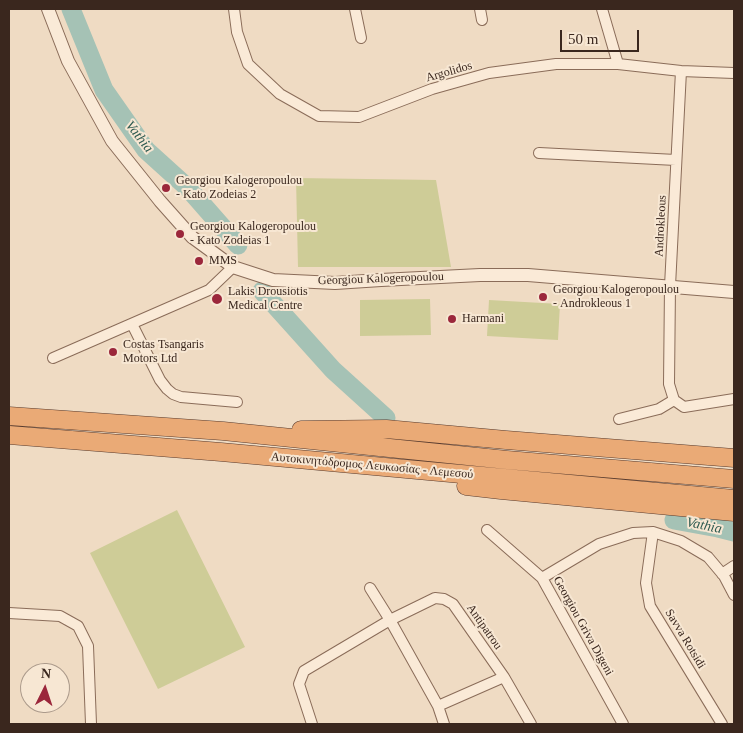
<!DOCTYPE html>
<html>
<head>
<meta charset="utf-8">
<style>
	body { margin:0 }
	#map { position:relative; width:743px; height:733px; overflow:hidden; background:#efdbc3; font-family:"Times New Roman",serif }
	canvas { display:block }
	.frame { position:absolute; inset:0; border:10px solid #3a271e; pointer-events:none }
	.north { position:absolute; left:20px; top:663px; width:50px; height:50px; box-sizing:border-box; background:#f7e7d3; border:1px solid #ab9a8b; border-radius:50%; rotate:4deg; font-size:14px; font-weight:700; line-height:20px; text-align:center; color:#3a271e }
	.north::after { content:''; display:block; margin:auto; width:18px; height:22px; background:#9b273b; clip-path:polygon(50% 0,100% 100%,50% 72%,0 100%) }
	.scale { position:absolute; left:560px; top:30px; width:79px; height:22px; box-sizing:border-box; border:2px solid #3a271e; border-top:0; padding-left:6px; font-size:15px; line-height:18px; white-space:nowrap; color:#3a271e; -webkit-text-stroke:4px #f7e7d3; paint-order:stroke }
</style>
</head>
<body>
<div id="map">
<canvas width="743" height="733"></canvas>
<div class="frame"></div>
<div class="north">N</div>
<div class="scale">50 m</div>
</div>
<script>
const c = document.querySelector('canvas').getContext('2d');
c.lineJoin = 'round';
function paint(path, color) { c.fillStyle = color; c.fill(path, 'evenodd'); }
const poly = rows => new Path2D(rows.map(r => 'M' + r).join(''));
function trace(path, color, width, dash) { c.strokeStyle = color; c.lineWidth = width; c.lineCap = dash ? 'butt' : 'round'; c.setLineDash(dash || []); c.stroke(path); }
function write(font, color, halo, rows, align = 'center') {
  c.font = font + ' "Times New Roman",serif'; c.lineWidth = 4; c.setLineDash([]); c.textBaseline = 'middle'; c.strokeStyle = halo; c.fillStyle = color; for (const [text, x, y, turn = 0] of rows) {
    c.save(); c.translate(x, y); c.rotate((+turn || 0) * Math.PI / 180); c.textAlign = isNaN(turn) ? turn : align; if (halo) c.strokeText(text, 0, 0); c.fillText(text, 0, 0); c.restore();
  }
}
paint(poly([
	[296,178,436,180,451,267,298,267],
	[430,299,431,335,360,336,360,300],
	[489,300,560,304,558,340,487,336],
	[177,510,245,647,158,689,90,553]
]), '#cecc97');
trace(poly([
	[71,9,104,90,146,150,188,188,238,245],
	[262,291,333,370,386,418],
	[674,520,718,528,734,532]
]), '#a5c2b5', 19);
const minor = poly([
	[234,9,237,32,248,64,280,94,319,116,359,117,432,89,489,73,556,64,618,64,681,71,734,73],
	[355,9,361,38],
	[480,9,482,20],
	[602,9,618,64],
	[681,71,670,286,669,384,674,400,684,407,734,399],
	[539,153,676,160],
	[132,324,160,380,167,389,173,394,181,397,237,402],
	[53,358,209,290,233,267],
	[619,419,659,409,674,400],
	[487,530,542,578,623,724],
	[653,532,646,583,650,606,722,724],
	[722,574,734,566],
	[542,578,599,544,633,533,653,532,681,541,708,557,724,576,734,595],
	[370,588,390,620,438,706,444,724],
	[9,613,60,616,78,626,88,646,91,724],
	[438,706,504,677],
	[312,724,299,684,304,671,390,620,435,598,444,599,453,604,504,677,531,724]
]);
const tertiary = poly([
	[48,9,68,61,112,141,160,201,192,237,233,267,273,280,335,283,381,280,480,275,528,275,734,292]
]);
const trunk = poly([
	[9,416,223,431,507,460,734,479],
	[301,430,386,429,506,440,734,458],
	[9,435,221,452,734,499],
	[466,486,501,490,734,512]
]);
trace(minor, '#8a6c59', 12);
trace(tertiary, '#8a6c59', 14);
trace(trunk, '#583b2e', 19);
trace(minor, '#faead7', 10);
trace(tertiary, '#faead7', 12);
trace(trunk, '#eaaa76', 18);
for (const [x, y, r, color] of [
	[166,188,5,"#9b273b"],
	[180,234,5,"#9b273b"],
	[199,261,5,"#9b273b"],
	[543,297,5,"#9b273b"],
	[217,299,6,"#9b273b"],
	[452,319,5,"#9b273b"],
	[113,352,5,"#9b273b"]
]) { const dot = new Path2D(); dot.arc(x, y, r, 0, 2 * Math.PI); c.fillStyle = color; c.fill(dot); trace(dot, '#f7e7d3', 2); }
write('12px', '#3a271e', '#f7e7d3', [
	["Argolidos",449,72,-16],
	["Androkleous",661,226,-87],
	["Georgiou Kalogeropoulou",381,279,-2],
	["Αυτοκινητόδρομος Λευκωσίας - Λεμεσού",372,466,5],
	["Georgiou Griva Digeni",583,626,61],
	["Antipatrou",484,627,55],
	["Savva Rotsidi",685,639,59]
]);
write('12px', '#3a271e', '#f7e7d3', [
	["Georgiou Kalogeropoulou",176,181],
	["- Kato Zodeias 2",176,195],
	["Georgiou Kalogeropoulou",190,227],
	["- Kato Zodeias 1",190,241],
	["MMS",209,261],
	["Georgiou Kalogeropoulou",553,290],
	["- Androkleous 1",553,304],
	["Lakis Drousiotis",228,292],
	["Medical Centre",228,306],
	["Harmani",462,319],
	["Costas Tsangaris",123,345],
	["Motors Ltd",123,359]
], 'left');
write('italic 14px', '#2d5a50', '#f7e7d3', [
	["Vathia",139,137,52],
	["Vathia",704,526,12]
]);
</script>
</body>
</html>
